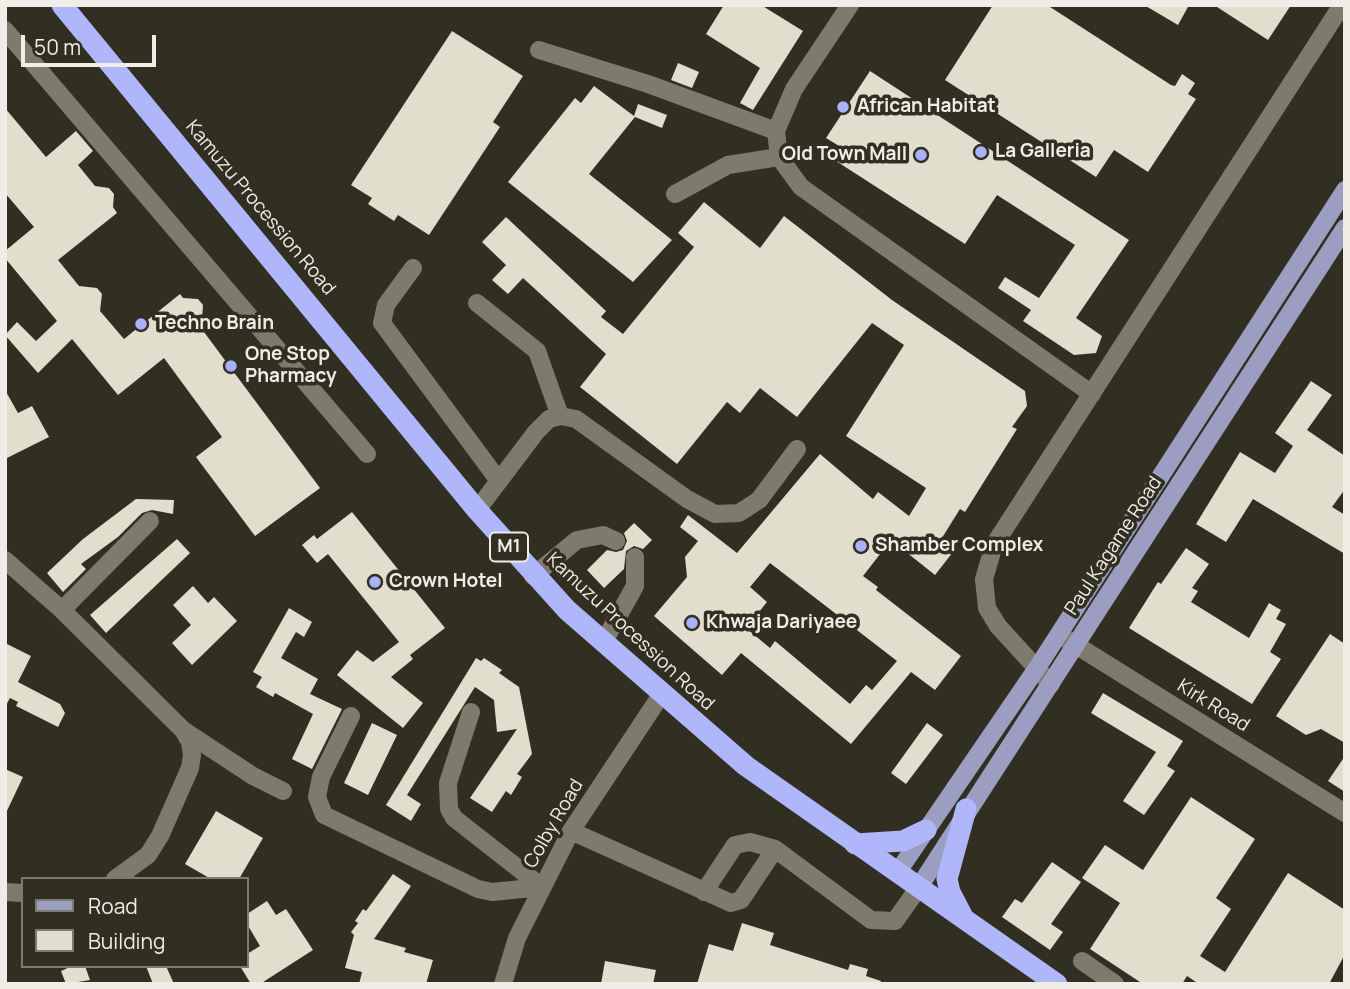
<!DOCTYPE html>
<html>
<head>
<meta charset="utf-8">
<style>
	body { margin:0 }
	#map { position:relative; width:1350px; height:989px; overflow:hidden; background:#312e22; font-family:Manrope,sans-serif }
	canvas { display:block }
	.frame { position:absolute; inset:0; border:7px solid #efede5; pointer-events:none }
	.legend { position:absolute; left:21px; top:877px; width:228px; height:91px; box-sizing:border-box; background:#312e22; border:2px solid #7d7a70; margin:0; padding:9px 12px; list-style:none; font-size:21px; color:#efede5 }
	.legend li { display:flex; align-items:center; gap:14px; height:35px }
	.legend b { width:35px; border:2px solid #7d7a70 }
	.scale { position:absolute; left:21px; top:35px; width:135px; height:32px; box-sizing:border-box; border:4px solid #efede5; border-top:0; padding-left:9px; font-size:21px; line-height:24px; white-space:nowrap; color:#efede5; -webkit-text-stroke:5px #312e22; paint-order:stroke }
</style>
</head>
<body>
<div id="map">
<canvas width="1350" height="989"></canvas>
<div class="frame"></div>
<ul class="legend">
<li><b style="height:9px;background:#9b9ec1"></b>Road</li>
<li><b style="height:19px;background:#e2dece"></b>Building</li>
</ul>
<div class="scale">50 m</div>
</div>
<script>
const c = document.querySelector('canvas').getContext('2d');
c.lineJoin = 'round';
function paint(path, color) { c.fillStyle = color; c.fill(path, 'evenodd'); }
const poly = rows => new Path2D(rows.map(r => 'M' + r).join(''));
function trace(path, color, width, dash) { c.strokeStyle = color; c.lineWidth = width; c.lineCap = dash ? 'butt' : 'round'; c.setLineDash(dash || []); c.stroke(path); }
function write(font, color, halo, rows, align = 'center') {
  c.font = font + ' Manrope,sans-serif'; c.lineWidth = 7; c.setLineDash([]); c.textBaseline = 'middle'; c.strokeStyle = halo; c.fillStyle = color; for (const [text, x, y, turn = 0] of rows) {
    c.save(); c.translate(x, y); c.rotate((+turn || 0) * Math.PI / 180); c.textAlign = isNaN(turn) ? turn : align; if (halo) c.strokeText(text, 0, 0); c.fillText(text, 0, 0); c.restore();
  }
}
paint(poly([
	[724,5,761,5,803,31,753,110,740,103,760,68,706,34],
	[993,5,1047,5,1171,85,1175,86,1182,74,1195,83,1188,94,1196,99,1148,172,1114,150,1096,177,945,80],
	[1144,5,1189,5,1178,25],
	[1214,5,1291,5,1268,40],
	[452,31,523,76,493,122,500,127,429,235,398,215,394,221,368,204,372,198,351,185],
	[678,63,699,72,692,88,671,80],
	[870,71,1129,240,1076,318,1102,336,1096,353,1074,355,1023,321,1031,310,998,288,1005,277,1039,298,1075,245,997,195,965,244,836,161,844,149,826,138],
	[594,86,634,116,638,104,667,115,662,128,635,117,589,174,672,240,633,282,508,182,575,98,581,103],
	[5,108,46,157,76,131,93,151,78,165,95,186,109,188,114,194,113,207,117,213,58,260,79,286,97,288,102,294,100,311,124,339,180,294,183,298,198,299,203,305,202,320,205,325,201,328,320,488,255,536,196,457,222,437,164,358,118,395,72,339,38,373,5,335,17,322,36,341,57,321,5,258,5,251,34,227,5,193],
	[704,202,760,248,784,216,892,300,1025,391,1027,406,1012,427,1017,429,965,512,960,509,940,541,953,552,935,575,891,540,863,576,878,587,876,590,961,656,935,690,911,672,851,744,741,653,722,675,654,616,687,577,685,557,698,541,680,527,688,515,737,553,820,454,873,499,878,492,909,516,926,488,846,436,904,345,872,323,797,417,760,388,740,413,727,402,677,464,580,387,606,354,523,278,508,294,492,280,506,265,482,242,506,217,606,311,601,317,623,334,694,247,678,233],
	[770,563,897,661,872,690,866,685,850,704,775,641,770,648,746,628,767,602,750,587],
	[1311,381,1332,395,1307,430,1345,456,1345,489,1332,507,1345,515,1345,554,1253,499,1226,542,1196,524,1240,452,1275,473,1293,446,1275,433],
	[5,390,18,413,32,406,49,437,5,459],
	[136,499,174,500,173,514,152,510,142,513,118,537,81,564,86,569,63,592,47,573,83,539],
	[352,512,445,628,410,655,413,659,391,677,423,703,403,728,337,675,357,650,373,662,399,642,328,554,317,563,302,545,314,535,317,539],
	[634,523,652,540,643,549,634,546,626,551,624,569,604,588,587,570,607,550,616,552,623,550,627,541,624,533],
	[177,539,190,553,106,633,90,615],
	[1186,548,1209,564,1192,588,1198,591,1191,602,1249,638,1269,603,1281,610,1276,619,1286,624,1270,652,1281,659,1252,704,1129,628,1158,582,1161,584],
	[193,586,208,603,214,597,237,621,192,665,172,643,191,625,173,605],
	[289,608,312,622,304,637,296,632,281,658,318,679,310,694,342,709,312,769,292,759,313,714,275,693,273,697,256,687,262,677,253,672],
	[1330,634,1345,644,1345,743,1321,729,1306,735,1276,716],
	[5,643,31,656,18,682,60,704,65,713,58,727,16,706,18,702,10,698,5,707],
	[476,658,481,661,484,658,502,670,499,673,519,687,532,754,517,774,522,777,511,795,506,791,492,812,470,798,517,729,497,732,494,700,475,687,407,795,421,804,411,821,386,805],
	[1103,693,1183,741,1167,766,1175,771,1144,815,1123,801,1156,752,1091,713],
	[372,723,397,735,368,795,344,783],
	[927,723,943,735,906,784,891,773],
	[1345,756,1345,792,1328,781],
	[5,769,23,777,5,815],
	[1191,797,1255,839,1216,898,1231,909,1200,956,1225,972,1288,873,1345,910,1345,954,1329,984,1199,984,1187,976,1182,984,1143,984,1090,949,1120,903,1082,878,1105,845,1143,870],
	[216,811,263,838,239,879,211,879,185,864],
	[1052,862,1081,882,1051,924,1063,932,1050,950,1002,917,1015,899,1022,903],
	[393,874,411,886,374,939,406,948,404,952,433,960,426,984,359,984,362,972,345,968,354,935,351,932,358,923,355,921,363,909,366,911],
	[267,901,276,915,286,909,313,950,260,984,251,984,240,966,247,966,247,954,260,946,247,924,247,914],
	[742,923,774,933,770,945,848,970,850,964,868,969,866,976,881,981,880,984,697,984,709,944,733,951],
	[605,961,656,970,653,984,601,984],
	[72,966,85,966,90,980,66,984,61,971],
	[146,966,166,966,174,984,153,984]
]), '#e2dece');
trace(poly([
	[850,5,794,89,776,131,779,157,801,187,1092,394],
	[5,30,367,454],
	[539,50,648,84,776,131],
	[675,194,728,165,779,157],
	[413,268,386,305,382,323,499,481],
	[477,303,537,351,560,416],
	[477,510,536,432,549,419,560,416,576,419,687,499,715,514,739,513,759,500,797,449],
	[5,560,62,610,183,730,190,742,192,755,190,768,160,836,148,855,115,879],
	[533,576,577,540,603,535,616,541],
	[62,610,150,521],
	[1063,637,1345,813],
	[603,643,635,586,635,557],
	[1051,684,998,626,987,608,984,579,994,545,1342,5],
	[471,712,448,783,449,809,454,818,542,887],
	[351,716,321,777,317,797,324,815,478,889,492,892,542,887],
	[183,730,253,776,283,791],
	[571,831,731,903,741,900,775,849],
	[5,892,23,893],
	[704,892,735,845,750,842,775,849,871,920,895,921,919,887],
	[1082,961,1115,984],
	[503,984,517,938,571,831,661,695]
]), '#7e7a6c', 18);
trace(poly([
	[897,873,1037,668,1345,190],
	[919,887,1345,228]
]), '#9b9ec1', 18);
trace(poly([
	[62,5,477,510,567,610,746,766,1057,984],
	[855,844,903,841,926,830],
	[963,917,950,892,947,879,966,809]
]), '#afb6f9', 21);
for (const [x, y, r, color] of [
	[843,107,7,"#a9b0fc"],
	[981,152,7,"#a9b0fc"],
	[921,155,7,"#a9b0fc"],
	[141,324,7,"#a9b0fc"],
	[231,366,7,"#a9b0fc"],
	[861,546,7,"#a9b0fc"],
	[375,582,7,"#a9b0fc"],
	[692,623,7,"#a9b0fc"]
]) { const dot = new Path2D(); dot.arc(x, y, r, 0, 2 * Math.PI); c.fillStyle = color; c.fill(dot); trace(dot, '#312e22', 2.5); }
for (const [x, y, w] of [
	[509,547,38]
]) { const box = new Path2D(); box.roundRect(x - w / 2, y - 14.5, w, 29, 5); c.fillStyle = '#312e22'; c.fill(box); trace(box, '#efede5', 2); }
write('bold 18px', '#efede5', null, [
	["M1",509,547]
]);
write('bold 19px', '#efede5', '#312e22', [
	["African Habitat",857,107],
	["La Galleria",995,152],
	["Old Town Mall",907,155,"right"],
	["Techno Brain",155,324],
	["One Stop",245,355],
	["Pharmacy",245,377],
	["Shamber Complex",875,546],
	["Crown Hotel",389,582],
	["Khwaja Dariyaee",706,623]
], 'left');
write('19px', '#efede5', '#312e22', [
	["Kamuzu Procession Road",260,208,50],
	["Paul Kagame Road",1114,546,-57],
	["Kamuzu Procession Road",630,632,43],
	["Kirk Road",1213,706,32],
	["Colby Road",554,824,-60]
]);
</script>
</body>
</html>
